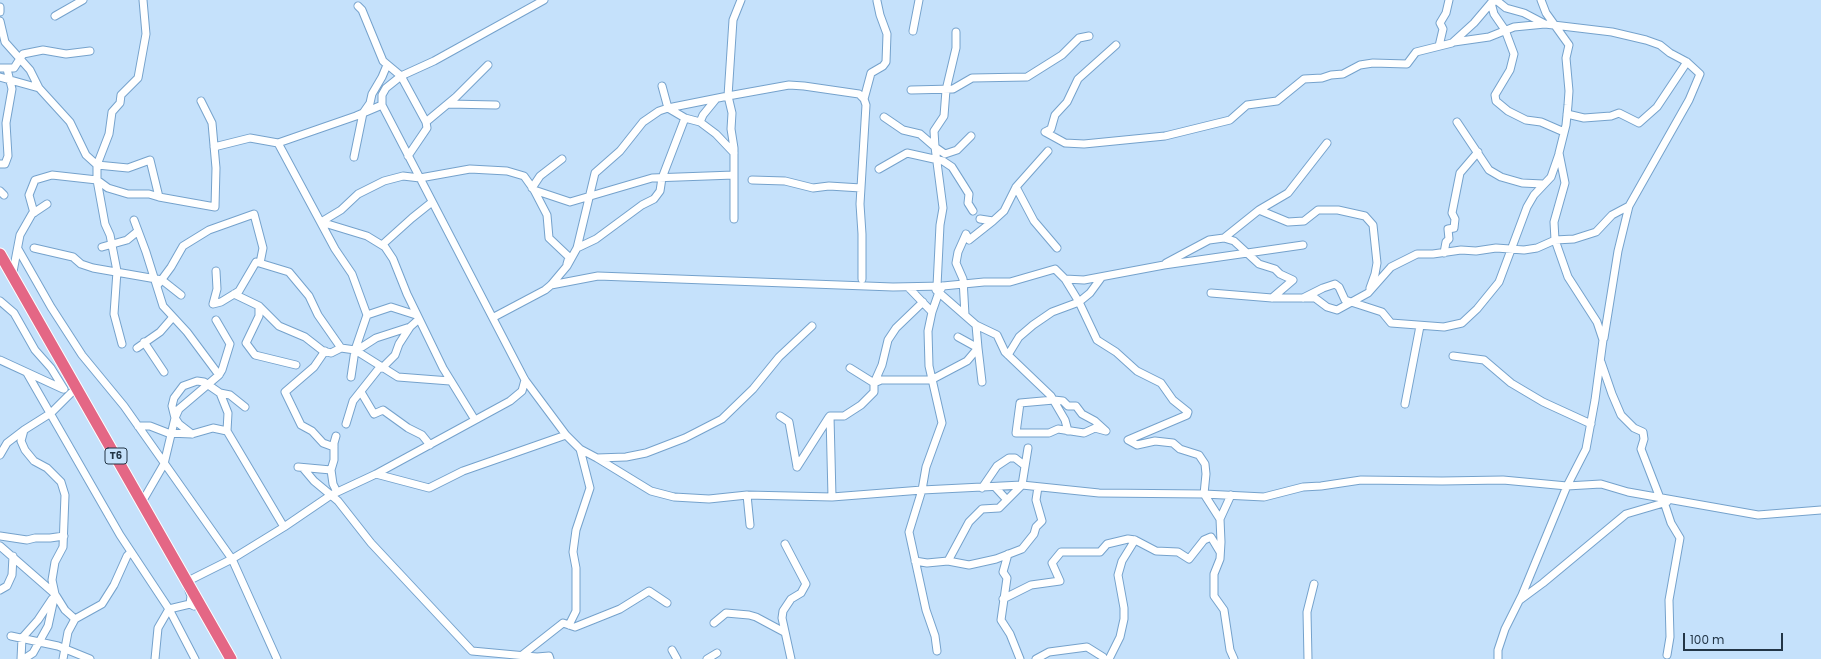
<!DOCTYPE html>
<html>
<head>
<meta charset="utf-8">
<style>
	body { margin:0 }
	#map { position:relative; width:1821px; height:659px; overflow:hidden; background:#c5e1fb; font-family:Poppins,sans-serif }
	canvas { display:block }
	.scale { position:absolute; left:1683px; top:633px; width:100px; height:18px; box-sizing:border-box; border:2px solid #223546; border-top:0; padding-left:5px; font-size:12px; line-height:14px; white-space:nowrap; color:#223546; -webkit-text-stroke:3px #c5e1fb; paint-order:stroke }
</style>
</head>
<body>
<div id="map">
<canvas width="1821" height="659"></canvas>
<div class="scale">100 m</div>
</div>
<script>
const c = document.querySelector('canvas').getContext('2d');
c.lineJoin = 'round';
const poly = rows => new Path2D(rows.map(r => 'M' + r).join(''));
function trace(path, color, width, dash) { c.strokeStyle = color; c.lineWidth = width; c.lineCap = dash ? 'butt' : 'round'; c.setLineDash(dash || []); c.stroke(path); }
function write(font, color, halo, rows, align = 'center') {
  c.font = font + ' Poppins,sans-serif'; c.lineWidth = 4; c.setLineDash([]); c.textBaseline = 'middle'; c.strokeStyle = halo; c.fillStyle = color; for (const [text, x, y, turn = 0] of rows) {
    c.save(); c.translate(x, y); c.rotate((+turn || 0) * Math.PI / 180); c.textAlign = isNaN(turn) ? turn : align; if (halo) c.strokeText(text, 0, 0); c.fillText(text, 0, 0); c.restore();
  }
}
const minor = poly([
	[544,0,434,61,401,76,386,88,382,95,382,105,525,380,566,435,580,449,597,458,626,457,646,453,685,438,722,419,753,389,779,357,812,326],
	[1496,0,1506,8,1524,13,1545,24,1612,32,1646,40,1660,45,1670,53,1687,62,1657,107,1639,123,1619,113,1611,116,1584,118,1567,114],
	[1491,3,1494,14,1505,30,1514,54,1510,70,1495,95,1496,101,1508,111,1526,120,1541,122,1564,132],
	[358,6,362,10,383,61,401,76,426,122,427,128,408,156],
	[0,7,0,12],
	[55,16,83,0],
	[0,21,5,42,30,70,39,88],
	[913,31,919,0],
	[956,32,956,48,946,90,944,116,934,131,935,147,945,154,957,150,971,136],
	[1454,42,1489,37,1514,27,1545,24],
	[1439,46,1443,29,1440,23,1446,13,1449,0],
	[0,68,14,68,23,54,43,50,66,54,90,51],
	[0,77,39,88,70,122,86,155,97,165,128,168,150,160,159,197,149,194,128,194,108,188,97,180,52,175,35,180,29,195,34,213],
	[911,90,953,89,972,78,1027,77,1062,55,1079,38,1089,36],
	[864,99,871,73,883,66,886,62,887,34,880,15,877,1],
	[448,104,496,105],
	[884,117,903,130,920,134,935,147,943,208,940,225,937,286],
	[685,118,700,122,703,115,716,99],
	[426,122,456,97,488,65],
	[700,122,716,134,734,153],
	[1457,122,1489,170,1501,177,1522,183,1543,184],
	[1045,132,1065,143,1084,144,1165,136,1230,120,1247,105,1277,101,1304,79,1322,78,1331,75,1343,74,1360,65,1373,63,1407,64,1416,52,1452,43,1474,23,1491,3,1497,0],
	[1045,132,1051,129,1055,115,1067,102,1078,79,1116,45],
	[278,143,335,249,352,274,367,315,391,307,416,315],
	[214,147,250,138,278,143,356,116,382,105],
	[354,157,363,113,370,103,372,94,382,77,387,65],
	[0,164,5,164,8,156,6,123,12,89,7,69],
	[879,169,907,153,943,161,952,167,964,186,969,194,968,203,973,211],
	[752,180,785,181,813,188,829,186,861,188],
	[1016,187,1034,221,1057,248],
	[532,188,540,176,562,159],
	[534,190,570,202,652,178,734,175],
	[0,191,4,195],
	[159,197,215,207,216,168,212,123,201,101],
	[1259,210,1288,193,1327,143],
	[734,219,734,148,731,129,732,113,728,96,789,85,804,86,859,94,864,99,866,105,860,204,862,234,862,279],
	[980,219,993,221,1004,211,1016,187,1048,151],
	[134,220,146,252,163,306,187,332,219,375],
	[321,222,341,210,358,194,384,181,403,176,420,178,470,169,507,171,524,176,534,190,547,215,549,238,569,257,567,264],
	[321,222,367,236,385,247,393,259,407,294,443,368,475,420],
	[1224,238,1259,210,1288,222,1304,221,1318,210,1338,210,1365,216,1373,225,1377,263,1375,274,1370,288],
	[382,245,412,218,432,202],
	[102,247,127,240,138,231],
	[34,248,73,257,81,264,93,268,162,280,181,295],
	[577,248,596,239,642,205,654,199,660,191,662,178,685,118,668,108,662,86],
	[18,249,51,307,82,355,124,406,232,559,277,659],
	[1444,253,1446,242,1449,239,1448,229,1454,228,1455,219,1452,213,1460,173,1478,152],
	[1166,263,1209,240,1224,238,1234,241,1259,264,1275,269,1280,274,1293,280,1272,298],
	[216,271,217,289,213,304,221,302,239,291,256,262,289,272,309,296,318,315,341,348,355,350,398,377,450,381],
	[12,277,20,235,32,214,47,204],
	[1065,279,1079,302,1097,340,1116,352,1137,371,1161,383,1173,400,1188,412,1187,415,1128,440,1137,445,1155,441,1173,443,1180,449,1199,455,1205,464,1206,474,1204,494,1220,519,1221,542,1220,559,1214,574,1214,596,1224,610,1230,650,1234,659],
	[551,285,598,276,893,287,943,286,984,282,1010,282,1055,269,1065,279,1084,280,1164,265,1303,245],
	[157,286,171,267,183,246,209,230,254,214,263,248,260,263],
	[908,287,932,312],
	[936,290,976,325,997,335,1005,352,1051,396,1065,420,1068,431],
	[1211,293,1272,298,1315,298,1327,307,1337,310,1368,293,1391,267,1417,254,1433,254,1461,250,1476,251,1496,248,1524,250,1537,248,1555,240,1574,239,1596,232,1612,215,1629,206],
	[234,294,259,306,279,326,305,337,323,351,331,353,341,348],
	[1303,298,1323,288,1335,284,1339,287,1345,300,1382,312,1391,323,1444,327,1462,323,1477,309,1499,282,1527,207,1534,195,1551,177,1559,154],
	[0,301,14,313,35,350,51,368,64,389],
	[259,306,259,316,246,343,255,355,296,365],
	[965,315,963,279,956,263,958,252,966,234,969,240,993,221],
	[494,317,545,290,551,285,567,266,577,248,595,173,620,151,643,122,659,111,668,108,728,96,733,20,741,0],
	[958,337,978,348,982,382],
	[1604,338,1618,251,1629,206,1689,100,1700,74,1687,62],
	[144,342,164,372],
	[122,344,114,314,117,271,110,235,105,224,97,180,97,165,109,134,112,112,120,103,121,95,138,78,146,34,143,0],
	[137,348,160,332,173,317],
	[356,348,362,347,376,338,410,327,419,319],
	[325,351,314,367,285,392,301,425,312,431,323,443,334,447],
	[1008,355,1019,337,1033,325,1052,312,1079,302,1090,293,1101,278],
	[1453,356,1484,360,1511,383,1543,402,1591,424],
	[0,360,63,389],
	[1601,362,1612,394,1621,415,1634,428,1643,432,1644,439,1641,449,1660,498,1664,502,1671,523,1680,538,1669,600,1670,637,1667,655],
	[382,368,395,355,399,344,410,327],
	[850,368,874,383,881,380,931,380,967,361,978,348,976,325],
	[27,373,120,535,169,609,195,659],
	[351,377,355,350,367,315],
	[361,392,374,414,383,410,408,428,422,435,430,445],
	[220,393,230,395,245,407],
	[1054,400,1063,401,1068,406,1076,406,1082,414,1095,421,1106,431,1095,428,1084,433,1058,429,1049,433,1016,433,1020,403,1054,400],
	[1405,404,1420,326],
	[780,416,789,422,797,467],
	[830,416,844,416,861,405,874,392,874,383,882,365,888,340,896,328,923,302],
	[830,416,832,497],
	[346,424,353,401,380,367],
	[138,426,150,426,168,433,192,434,213,428,227,431,284,527],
	[24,430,21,441,25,450,34,461,47,468,61,482,65,495,63,547,55,562,52,580,55,594,48,626,33,653,24,659],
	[192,434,179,424,175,418,172,406,174,398,183,386,197,381,204,382,220,393,228,413,227,431],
	[336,436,334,443,334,460,331,470,333,484,337,492],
	[0,455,7,443,24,430,51,413,71,393],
	[597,458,651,491,674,497,709,499,747,495,832,497,922,490,1022,485,1099,493,1204,494,1264,497,1303,487,1321,486,1361,480,1442,481,1503,480,1567,486,1601,484,1628,492,1758,515,1821,510],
	[298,467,331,470],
	[797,467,829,417],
	[303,468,314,481,338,501,371,543,472,651,537,657,549,656,550,659],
	[376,474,429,488,463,471,566,435],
	[995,487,1007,500,1022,485,1028,448],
	[982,488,997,466,1009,458,1015,458,1024,465],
	[747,495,750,525],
	[142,502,164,464,175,418,179,409,219,375,222,370,230,344,216,320],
	[1220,519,1231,495],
	[0,536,27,540,35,538,50,538,64,536],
	[785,544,806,584,801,593,791,599,783,611,782,618,791,659],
	[0,546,55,594,65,610,75,619],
	[1008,554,1003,572,1007,578,1001,620,1010,634,1020,659],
	[915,561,927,563,948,561,969,565,996,559,1022,549,1034,534,1036,527,1042,521,1036,500,1038,487],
	[948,561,969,522,982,509,999,508,1007,500],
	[0,590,7,586,12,575,13,556],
	[1003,599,1031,585,1060,581,1052,563,1061,552,1100,552,1107,544,1128,539,1135,540,1156,551,1178,552,1189,559,1204,540,1211,537,1220,552],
	[1520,600,1543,583,1626,514,1667,502],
	[190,604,191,596,186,582,232,559,284,527,331,495,376,474,510,401,522,391,525,380],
	[714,623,726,613,749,615,756,617,784,632],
	[569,625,576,611,576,568,573,552,576,530,590,488,580,449],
	[11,636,58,646,90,659],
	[672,650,677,659],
	[937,651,935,636,926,610,909,532,922,490,926,467,942,423,929,366,928,331,932,312,939,292,943,286],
	[521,656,563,623,575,627,620,609,649,591,667,603],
	[21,659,22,638,38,620,52,599],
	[63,659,68,632,75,619,102,604,114,585,127,556,131,552],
	[155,659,158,628,169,609,190,604,194,606],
	[707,659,717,653],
	[1036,659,1049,652,1087,647,1103,657,1104,659],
	[1109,659,1120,637,1124,619,1124,608,1118,575,1122,561,1135,540],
	[1308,659,1307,612,1314,584],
	[1498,659,1498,650,1505,629,1522,595,1567,486,1586,449,1595,400,1603,340,1597,322,1568,277,1555,240,1554,222,1565,183,1559,153,1566,125,1568,105,1569,91,1566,58,1569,45,1546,13,1541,0]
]);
const highway = poly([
	[0,254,231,659]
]);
trace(minor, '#75a2cc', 9);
trace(highway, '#fff', 13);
trace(minor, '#fff', 7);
trace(highway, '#e46785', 11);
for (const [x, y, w] of [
	[116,456,22]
]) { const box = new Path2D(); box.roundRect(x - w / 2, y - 8, w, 16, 3); c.fillStyle = '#c5e1fb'; c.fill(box); trace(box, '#223546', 1); }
write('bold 10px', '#223546', null, [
	["T6",116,456]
]);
</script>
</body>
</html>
